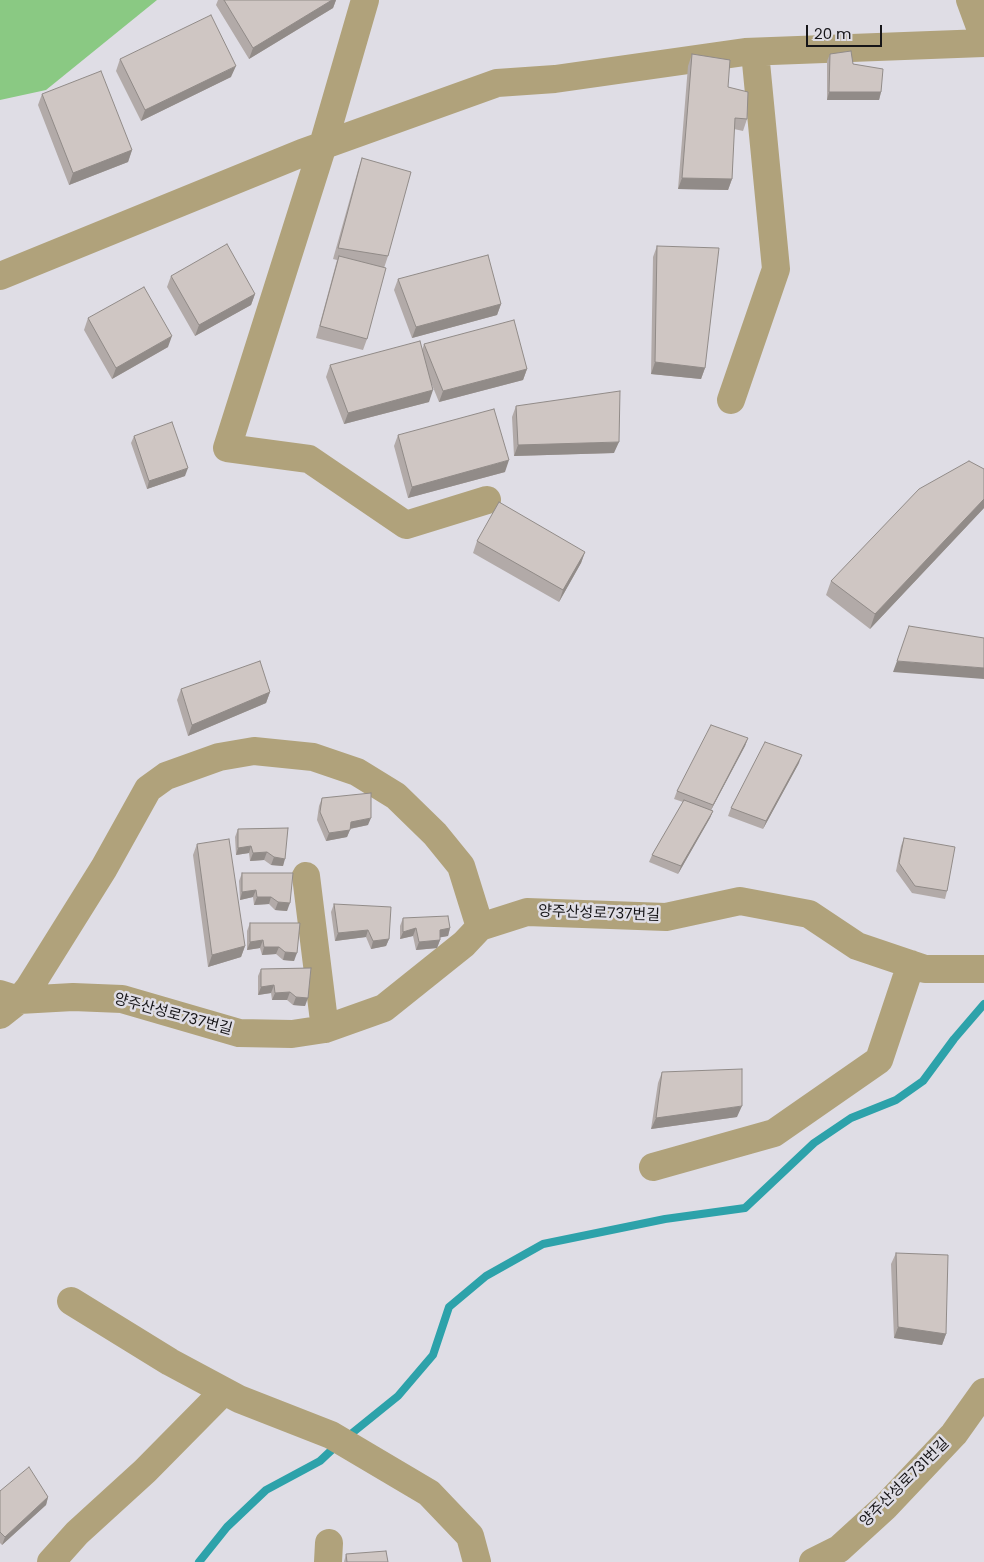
<!DOCTYPE html>
<html>
<head>
<meta charset="utf-8">
<style>
	body { margin:0 }
	#map { position:relative; width:984px; height:1562px; overflow:hidden; background:#dfdde5; font-family:Poppins,sans-serif }
	canvas { display:block }
	.scale { position:absolute; left:806px; top:25px; width:76px; height:22px; box-sizing:border-box; border:2px solid #161518; border-top:0; padding-left:6px; font-size:15px; line-height:18px; white-space:nowrap; color:#161518; -webkit-text-stroke:4px #dfdde5; paint-order:stroke }
</style>
</head>
<body>
<div id="map">
<canvas width="984" height="1562"></canvas>
<div class="scale">20 m</div>
</div>
<script>
const c = document.querySelector('canvas').getContext('2d');
c.lineJoin = 'round';
function paint(path, color) { c.fillStyle = color; c.fill(path, 'evenodd'); }
const poly = rows => new Path2D(rows.map(r => 'M' + r).join(''));
function trace(path, color, width, dash) { c.strokeStyle = color; c.lineWidth = width; c.lineCap = dash ? 'butt' : 'round'; c.setLineDash(dash || []); c.stroke(path); }
function write(font, color, halo, rows, align = 'center') {
  c.font = font + ' Poppins,"Noto Sans KR",sans-serif'; c.lineWidth = 5; c.setLineDash([]); c.textBaseline = 'middle'; c.strokeStyle = halo; c.fillStyle = color; for (const [text, x, y, turn = 0] of rows) {
    c.save(); c.translate(x, y); c.rotate((+turn || 0) * Math.PI / 180); c.textAlign = isNaN(turn) ? turn : align; if (halo) c.strokeText(text, 0, 0); c.fillText(text, 0, 0); c.restore();
  }
}
paint(poly([
	[0,0,157,0,46,90,0,100]
]), '#8ac983');
trace(poly([
	[346,1438,398,1396,433,1355,449,1307,486,1276,543,1244,665,1219,745,1208,814,1143,851,1118,896,1100,923,1081,954,1039,984,1004],
	[199,1562,227,1527,266,1490,320,1461,337,1445]
]), '#2da2aa', 8);
trace(poly([
	[365,0,323,145,227,448,309,459,406,525,487,500],
	[970,0,984,38],
	[0,276,302,153,497,83,555,79,745,52,984,43],
	[731,400,776,269,755,52],
	[306,876,325,1029],
	[0,994,19,1000,73,997,122,999,239,1033,292,1034,325,1029,384,1008,464,944,480,927,527,912,666,917,740,901,809,914,857,946,925,969,984,969],
	[0,1015,19,1000,29,988,104,868,148,789,166,776,219,757,254,751,313,757,357,772,396,796,435,834,461,866,480,927],
	[653,1167,774,1133,879,1060,911,964],
	[71,1301,170,1362,239,1399,331,1435,429,1493,470,1536,477,1562],
	[51,1562,77,1533,145,1471,224,1391],
	[328,1562,329,1543],
	[813,1562,839,1549,885,1507,954,1434,984,1392]
]), '#b0a27b', 28);
paint(poly([
	[218,0,336,0,333,8,249,59,216,5],
	[692,54,728,87,747,119,743,131,734,129,732,179,728,190,678,189,688,66],
	[830,54,853,64,881,92,879,100,827,100,827,61],
	[120,59,231,77,141,121,116,71],
	[42,94,132,150,128,162,69,185,38,105],
	[362,158,388,256,384,268,367,339,363,350,316,338,337,260,333,259,358,170],
	[657,246,705,368,701,379,651,374,653,257],
	[171,276,255,294,251,305,195,336,167,287],
	[398,279,501,304,497,315,412,338,394,290],
	[88,318,168,347,112,379,84,330],
	[424,344,527,369,523,380,439,402,430,380,429,402,344,424,326,377,330,365,422,350],
	[516,406,614,453,514,456,512,417],
	[398,435,505,472,408,498,394,446],
	[134,436,185,476,147,489,131,443],
	[984,469,984,508,870,629,826,595,831,581],
	[477,541,585,552,581,563,559,602,473,553],
	[181,689,270,692,266,703,188,736,177,700],
	[748,738,745,746,711,810,713,811,710,818,678,874,649,862,652,855,683,802,674,799,677,791],
	[799,763,763,829,728,816,731,808],
	[322,798,368,825,350,829,347,837,326,841,317,820,319,806],
	[288,828,283,866,271,865,264,860,250,861,249,853,236,855,235,837,238,829],
	[904,838,947,891,945,899,912,893,896,871,901,846],
	[197,844,245,946,241,957,208,967,193,855],
	[242,873,293,873,287,911,275,910,269,904,254,905,253,897,240,900,239,881],
	[334,904,389,939,386,946,371,949,366,937,335,941,331,912],
	[403,918,450,928,448,936,440,937,440,940,437,948,416,950,413,936,400,939,400,926],
	[250,923,300,923,294,961,283,960,276,954,262,955,260,948,247,950,247,931],
	[311,968,305,1006,293,1005,287,1000,272,1000,271,993,258,995,258,976,261,969],
	[662,1072,737,1117,651,1129,658,1083],
	[896,1253,946,1334,942,1345,894,1338,891,1264],
	[0,1491,48,1497,46,1505,2,1545,0,1543],
	[346,1554,388,1562,344,1562]
]), '#b2aaa8');
paint(poly([
	[332,0,336,0,333,8,249,59,253,48],
	[236,66,231,77,141,121,145,110],
	[829,92,881,92,879,100,827,100],
	[132,150,128,162,69,185,73,173],
	[682,178,732,179,728,190,678,189],
	[255,294,251,305,195,336,199,325],
	[501,304,497,315,412,338,416,327],
	[172,336,168,347,112,379,116,368],
	[655,362,705,368,701,379,651,374],
	[527,369,523,380,439,402,443,391],
	[433,390,429,402,344,424,348,413],
	[619,442,614,453,514,456,518,445],
	[509,460,505,472,408,498,412,487],
	[188,468,185,476,147,489,149,481],
	[984,499,984,508,870,629,875,614],
	[585,552,581,563,559,602,563,590],
	[897,661,984,668,984,679,893,672],
	[270,692,266,703,188,736,192,725],
	[748,738,745,746,710,812,713,805],
	[802,755,799,763,763,829,766,821],
	[713,811,710,818,678,874,681,866],
	[371,818,368,825,349,829,351,822],
	[350,830,347,837,326,841,329,833],
	[251,846,249,853,236,855,238,848],
	[267,852,264,860,250,861,253,853],
	[274,857,285,859,283,866,271,865],
	[256,890,253,897,240,900,242,892],
	[257,897,271,897,269,904,254,905],
	[278,902,290,903,287,911,275,910],
	[416,928,413,936,400,939,403,932],
	[450,928,448,936,437,938,440,930],
	[368,930,366,937,335,941,338,933],
	[389,939,386,946,371,949,373,941],
	[263,940,260,948,247,950,250,942],
	[440,940,437,948,416,950,419,942],
	[245,946,241,957,208,967,212,955],
	[264,947,279,947,276,954,262,955],
	[285,952,297,953,294,961,283,960],
	[274,985,271,993,258,995,261,987],
	[290,992,287,1000,272,1000,275,993],
	[296,997,308,998,305,1006,293,1005],
	[742,1106,737,1117,651,1129,656,1118],
	[898,1327,946,1334,942,1345,894,1338],
	[48,1497,46,1505,2,1545,5,1537]
]), '#918b88');
const building = poly([
	[224,0,332,0,253,48,224,0],
	[211,15,236,66,145,110,120,59,211,15],
	[851,51,853,64,883,69,881,92,829,92,830,54,851,51],
	[692,54,730,60,728,87,748,92,747,119,735,118,732,179,682,178,692,54],
	[101,71,132,150,73,173,42,94,101,71],
	[362,158,411,172,388,256,338,248,362,158],
	[227,244,255,294,199,325,171,276,227,244],
	[657,246,719,248,705,368,655,362,657,246],
	[488,255,501,304,416,327,398,279,488,255],
	[339,256,386,268,367,339,320,326,339,256],
	[144,287,172,336,116,368,88,318,144,287],
	[514,320,527,369,443,391,424,344,514,320],
	[420,341,433,390,348,413,330,365,420,341],
	[620,391,619,442,518,445,516,406,620,391],
	[494,409,509,460,412,487,398,435,494,409],
	[172,422,188,468,149,481,134,436,172,422],
	[969,461,984,469,984,499,875,614,831,581,919,489,969,461],
	[499,502,585,552,563,590,477,541,499,502],
	[909,626,984,638,984,668,897,661,909,626],
	[260,661,270,692,192,725,181,689,260,661],
	[711,725,748,738,713,805,677,791,711,725],
	[765,742,802,755,766,821,731,808,765,742],
	[371,793,371,818,351,822,350,830,329,833,320,812,322,798,371,793],
	[684,800,713,811,681,866,652,855,684,800],
	[288,828,285,859,274,857,267,852,253,853,251,846,238,848,238,829,288,828],
	[904,838,955,847,947,891,915,886,899,863,904,838],
	[229,839,245,946,212,955,197,844,229,839],
	[242,873,293,873,290,903,278,902,271,897,257,897,256,890,242,892,242,873],
	[334,904,391,907,389,939,373,941,368,930,338,933,334,904],
	[448,916,450,928,440,930,440,940,419,942,416,928,403,932,403,918,448,916],
	[250,923,300,923,297,953,285,952,279,947,264,947,263,940,250,942,250,923],
	[311,968,308,998,296,997,290,992,275,993,274,985,261,987,261,969,311,968],
	[742,1069,742,1106,656,1118,662,1072,742,1069],
	[896,1253,948,1255,946,1334,898,1327,896,1253],
	[29,1467,48,1497,5,1537,0,1532,0,1491,29,1467],
	[386,1551,388,1562,347,1562,346,1554,386,1551]
]);
paint(building, '#cfc6c3');
trace(building, '#918b88', 1);
write('15px', '#161518', '#dfdde5', [
	["양주산성로737번길",599,914,2],
	["양주산성로737번길",173,1015,15],
	["양주산성로731번길",905,1483,-45]
]);
</script>
</body>
</html>
